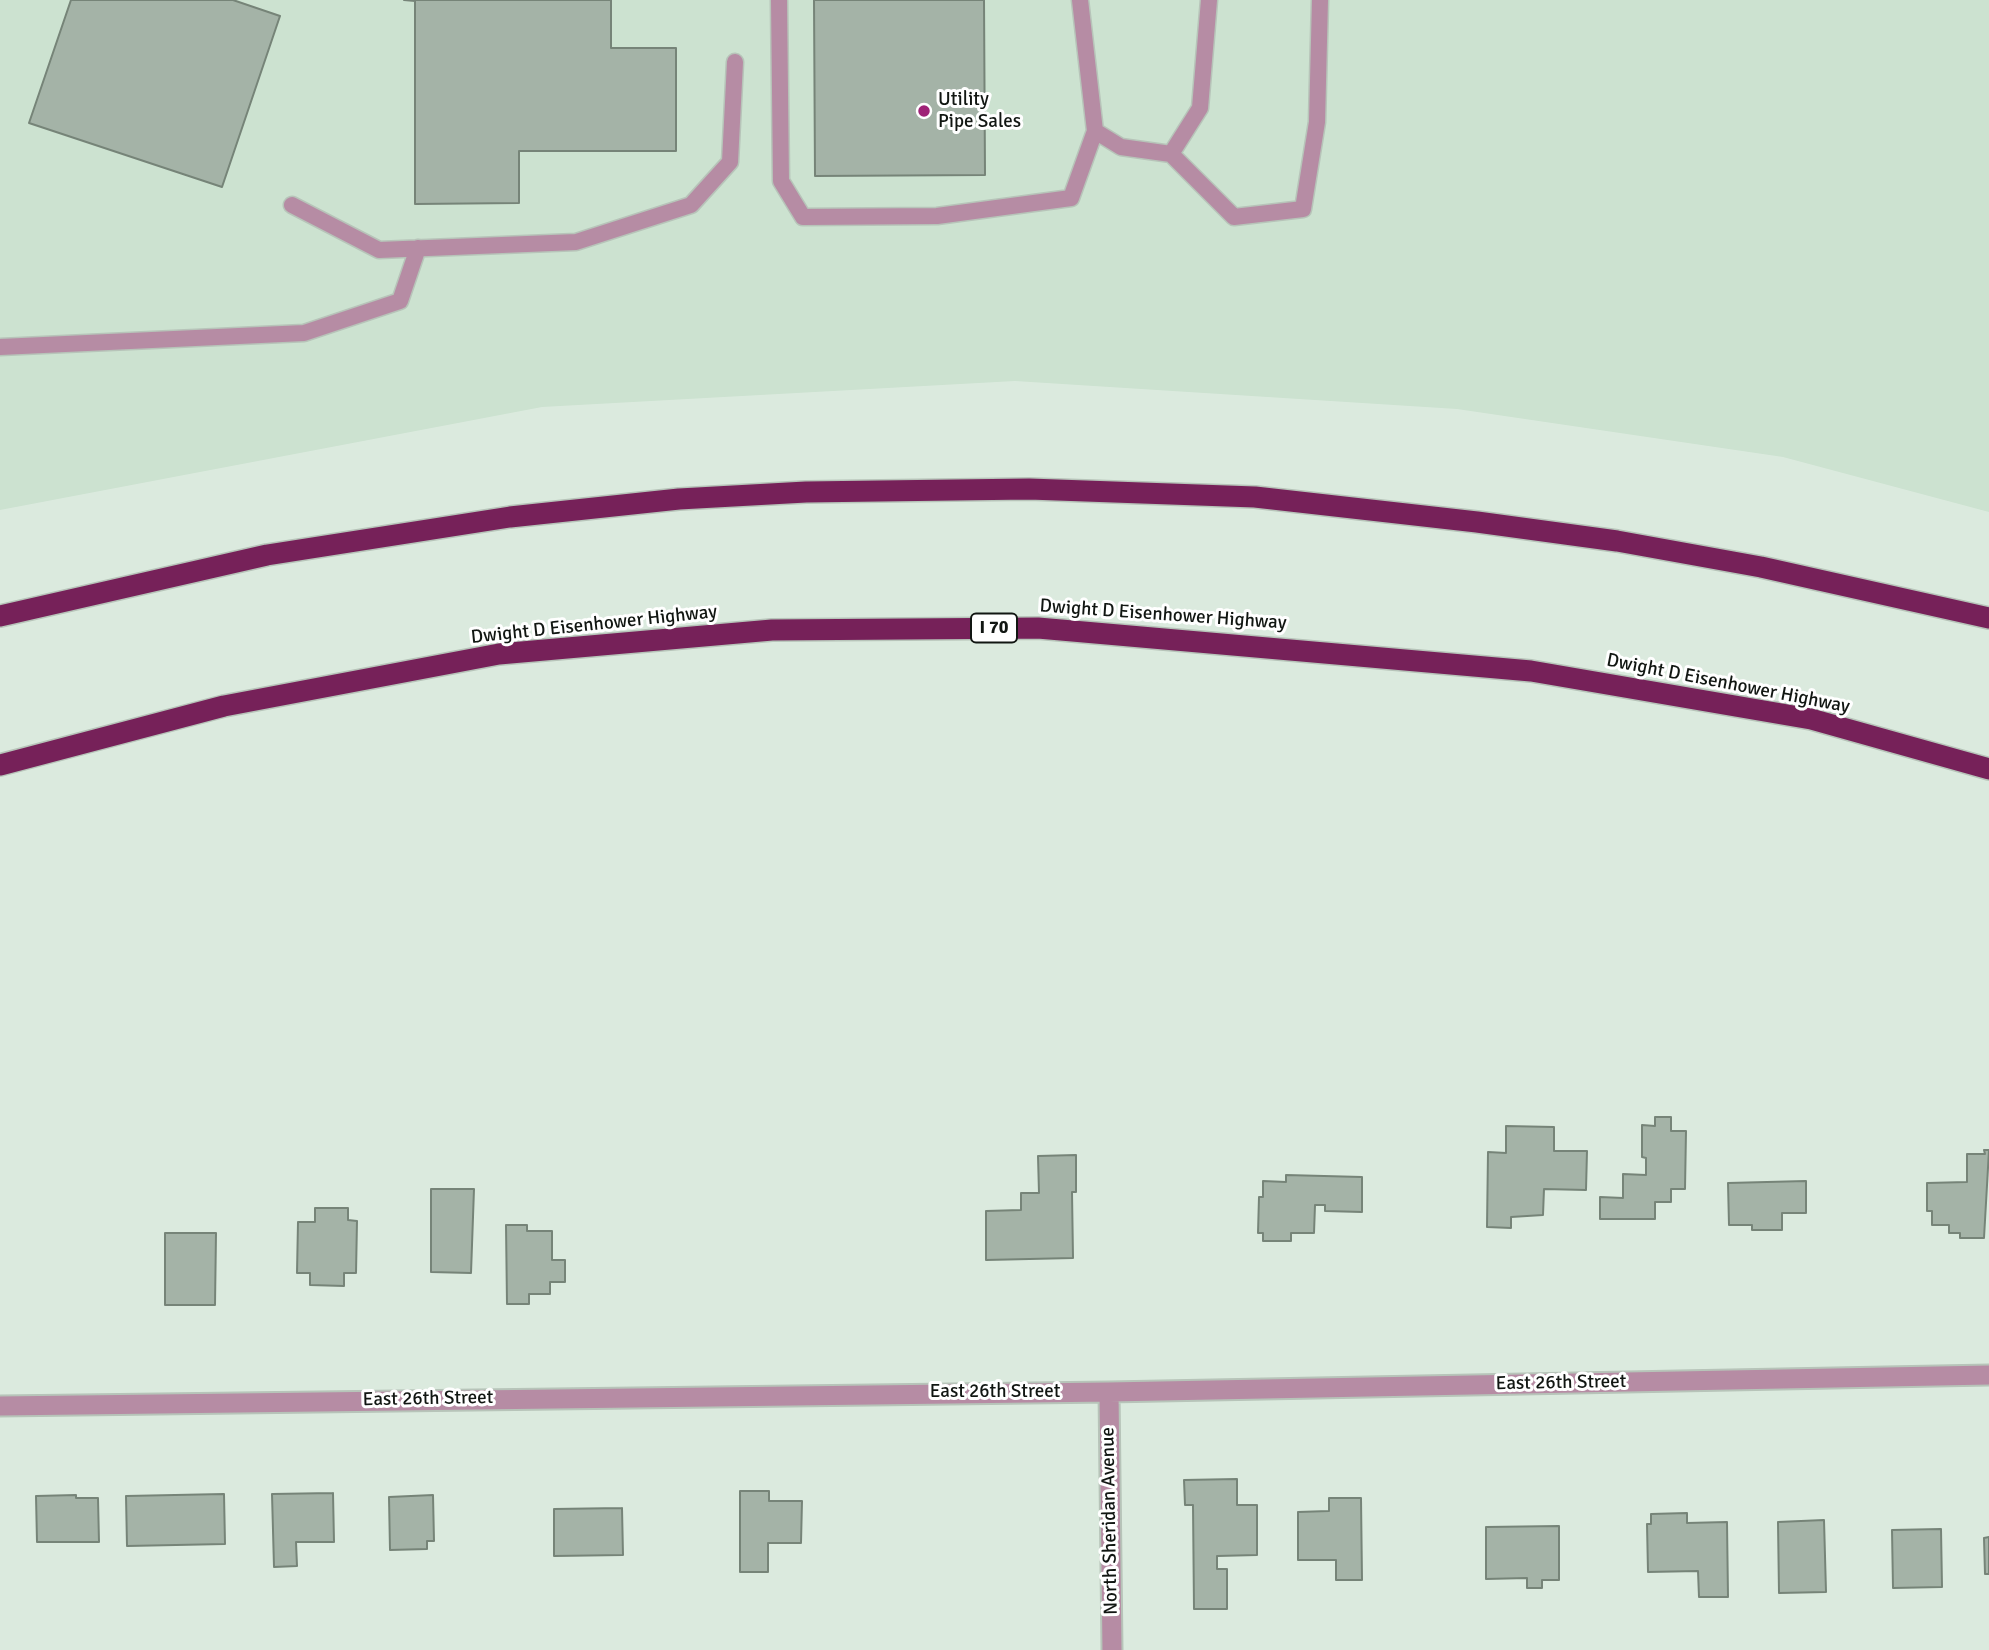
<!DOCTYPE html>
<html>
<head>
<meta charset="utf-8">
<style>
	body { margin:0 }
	canvas { display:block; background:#dbeade }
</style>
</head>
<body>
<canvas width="1989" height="1650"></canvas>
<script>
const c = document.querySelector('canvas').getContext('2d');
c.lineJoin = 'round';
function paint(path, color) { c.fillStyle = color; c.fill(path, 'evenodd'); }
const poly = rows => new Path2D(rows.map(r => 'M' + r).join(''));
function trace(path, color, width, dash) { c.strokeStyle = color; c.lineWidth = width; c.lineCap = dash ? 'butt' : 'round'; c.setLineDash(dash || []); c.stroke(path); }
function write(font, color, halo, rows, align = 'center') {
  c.font = font + ' Signika,sans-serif'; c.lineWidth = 6; c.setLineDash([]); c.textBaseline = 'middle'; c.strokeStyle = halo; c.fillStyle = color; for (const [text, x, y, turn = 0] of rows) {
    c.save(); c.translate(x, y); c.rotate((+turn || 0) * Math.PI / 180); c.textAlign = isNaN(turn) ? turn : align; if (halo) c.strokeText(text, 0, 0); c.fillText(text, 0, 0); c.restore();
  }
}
paint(poly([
	[0,0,1989,0,1989,512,1783,457,1457,409,1015,381,542,407,0,510]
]), '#cce2d0');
const building = poly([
	[71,0,233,0,280,16,222,187,29,123,71,0],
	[611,0,611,48,676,48,676,151,519,151,519,203,415,204,415,1,404,0,611,0],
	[814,0,984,0,985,175,815,176,814,0],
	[1655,1117,1671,1117,1671,1131,1686,1131,1685,1189,1671,1189,1671,1202,1655,1202,1655,1219,1600,1219,1600,1197,1623,1198,1623,1174,1646,1175,1646,1158,1642,1157,1642,1125,1655,1126,1655,1117],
	[1506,1126,1554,1127,1554,1151,1587,1151,1586,1190,1544,1189,1543,1215,1511,1217,1511,1228,1487,1227,1488,1152,1506,1153,1506,1126],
	[1984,1150,1989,1150,1984,1238,1960,1238,1960,1233,1949,1233,1949,1225,1932,1225,1932,1211,1927,1211,1927,1183,1967,1182,1967,1154,1985,1154,1984,1150],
	[1076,1155,1076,1192,1072,1192,1073,1258,986,1260,986,1211,1021,1210,1021,1193,1039,1193,1038,1156,1076,1155],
	[1286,1175,1362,1177,1362,1212,1325,1211,1325,1205,1315,1205,1314,1233,1291,1233,1291,1241,1263,1241,1263,1233,1258,1233,1259,1197,1263,1197,1263,1181,1286,1182,1286,1175],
	[1806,1181,1806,1213,1782,1213,1782,1230,1752,1230,1752,1225,1729,1225,1728,1183,1806,1181],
	[431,1189,474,1189,471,1273,431,1272,431,1189],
	[315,1208,348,1208,348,1220,357,1221,356,1273,344,1273,344,1286,310,1285,310,1273,297,1273,298,1222,315,1222,315,1208],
	[506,1225,527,1225,527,1231,552,1231,552,1260,565,1260,565,1282,550,1282,550,1294,529,1294,529,1304,507,1304,506,1225],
	[165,1233,216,1233,215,1305,165,1305,165,1233],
	[1237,1479,1237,1505,1257,1505,1257,1555,1217,1556,1217,1569,1227,1569,1227,1609,1194,1609,1193,1505,1185,1505,1184,1480,1237,1479],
	[740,1491,769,1491,769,1501,802,1501,801,1543,768,1543,768,1572,740,1572,740,1491],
	[333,1493,334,1542,296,1542,297,1566,274,1567,272,1494,333,1493],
	[224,1494,225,1544,127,1546,126,1496,224,1494],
	[76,1495,76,1498,98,1498,99,1542,37,1542,36,1496,76,1495],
	[433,1495,434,1541,427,1541,427,1549,390,1550,389,1497,433,1495],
	[1329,1498,1361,1498,1362,1580,1336,1580,1336,1560,1298,1560,1298,1512,1329,1511,1329,1498],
	[622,1508,623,1555,554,1556,554,1509,622,1508],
	[1687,1513,1687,1523,1727,1522,1728,1597,1699,1597,1698,1571,1648,1572,1647,1524,1651,1524,1651,1514,1687,1513],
	[1824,1520,1826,1592,1779,1593,1778,1522,1824,1520],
	[1559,1526,1559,1580,1542,1580,1542,1588,1527,1588,1527,1578,1486,1579,1486,1527,1559,1526],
	[1941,1529,1942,1587,1893,1588,1892,1530,1941,1529],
	[1989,1537,1989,1574,1985,1574,1984,1538,1989,1537]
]);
paint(building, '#a4b3a7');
trace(building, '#768478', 2);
const service = poly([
	[779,0,781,181,803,217,937,216,1071,198,1095,131,1080,0],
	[1095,131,1121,147,1171,154,1200,108,1209,0],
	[1171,154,1234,217,1303,209,1317,122,1320,0],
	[292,205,379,250,576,242,691,205,730,162,735,62],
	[0,347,304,333,400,301,418,248]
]);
const minor = poly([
	[1109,1392,1112,1650],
	[0,1406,1109,1392,1989,1375]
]);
const motorway = poly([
	[0,616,267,555,510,517,679,499,806,492,1029,489,1255,497,1477,522,1617,541,1761,567,1989,618],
	[0,765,224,706,499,654,772,630,1038,628,1531,671,1811,719,1989,769]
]);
trace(service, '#b7c4b9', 19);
trace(minor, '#b7c4b9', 23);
trace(motorway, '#b7c4b9', 24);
trace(service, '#b68ca4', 16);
trace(minor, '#b68ca4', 19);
trace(motorway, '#762159', 21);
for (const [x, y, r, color] of [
	[924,111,7,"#9f2277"]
]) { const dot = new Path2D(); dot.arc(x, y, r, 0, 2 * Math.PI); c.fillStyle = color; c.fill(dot); trace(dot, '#fff', 2.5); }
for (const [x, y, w] of [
	[994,628,46]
]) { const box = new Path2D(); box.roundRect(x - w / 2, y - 14.5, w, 29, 5); c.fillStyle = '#fff'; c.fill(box); trace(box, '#111612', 2); }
write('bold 18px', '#111612', null, [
	["I 70",994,628]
]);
write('19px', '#111612', '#fff', [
	["Utility",938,100],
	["Pipe Sales",938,122]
], 'left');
write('19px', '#111612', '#fff', [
	["Dwight D Eisenhower Highway",1163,615,4],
	["Dwight D Eisenhower Highway",594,625,-6],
	["Dwight D Eisenhower Highway",1728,684,11],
	["East 26th Street",1561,1383,-1],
	["East 26th Street",995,1392],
	["East 26th Street",428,1399,-1],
	["North Sheridan Avenue",1110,1521,-91]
]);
</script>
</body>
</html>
